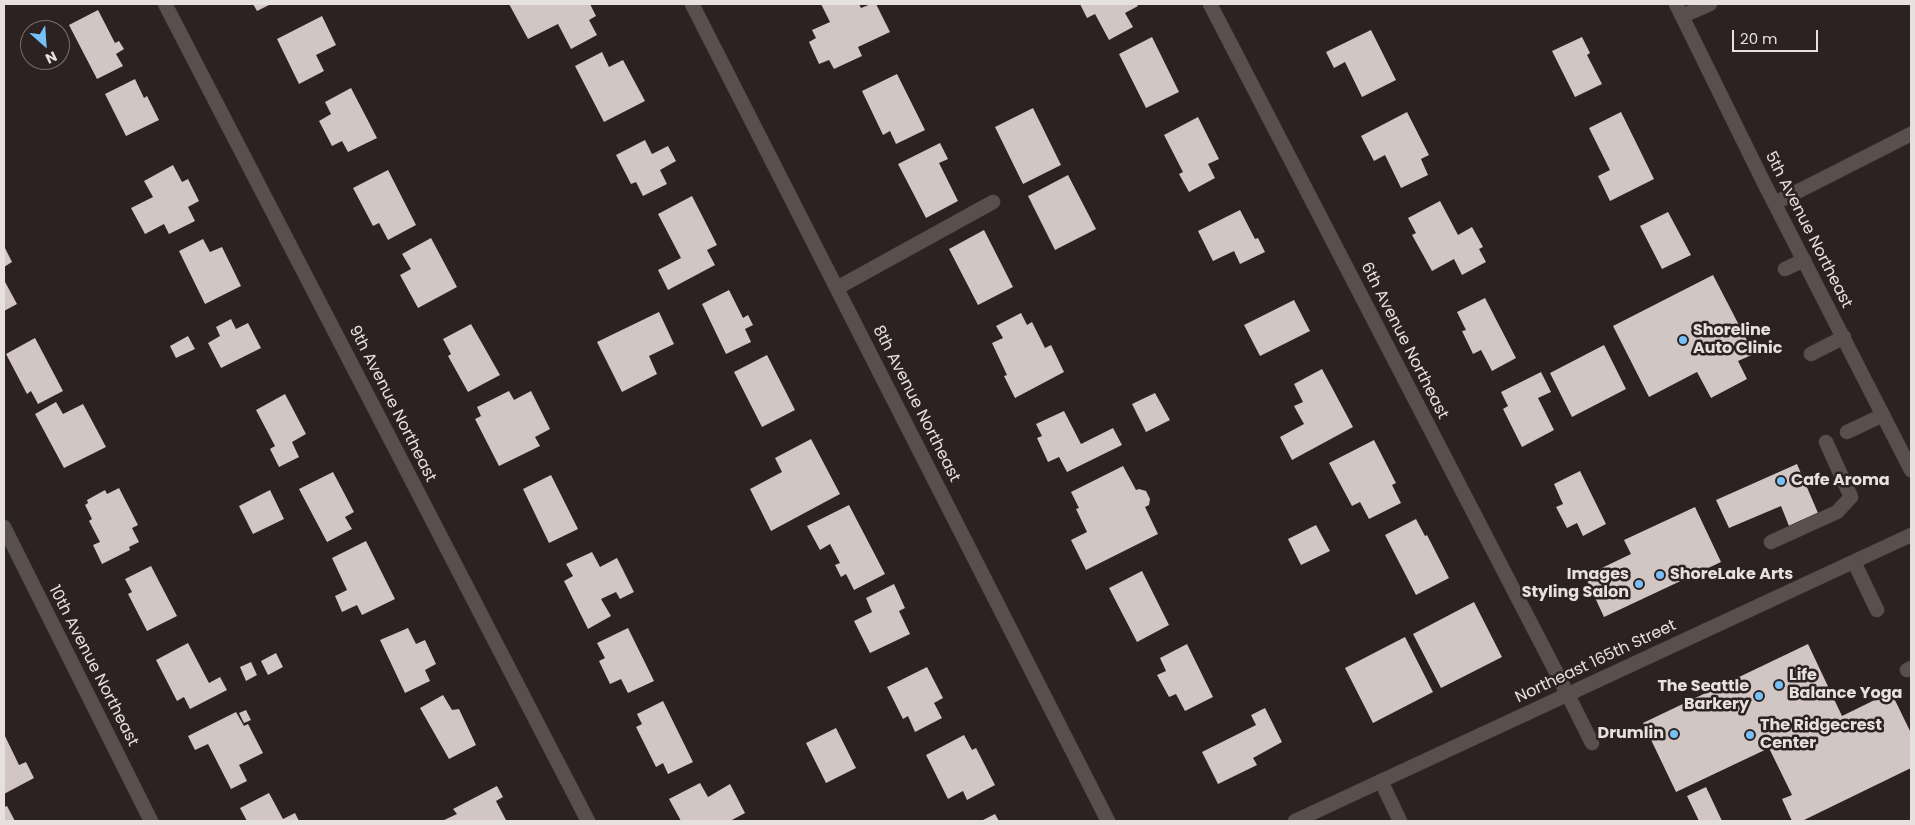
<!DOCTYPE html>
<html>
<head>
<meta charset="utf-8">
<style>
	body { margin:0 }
	#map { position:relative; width:1915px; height:825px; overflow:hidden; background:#2b2221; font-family:Poppins,sans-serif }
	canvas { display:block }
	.frame { position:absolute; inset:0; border:5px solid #e6e0df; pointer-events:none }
	.north { position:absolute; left:20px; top:20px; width:50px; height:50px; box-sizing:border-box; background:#2b2221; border:1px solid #766e6d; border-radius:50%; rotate:154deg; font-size:14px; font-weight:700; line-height:20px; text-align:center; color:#e6e0df }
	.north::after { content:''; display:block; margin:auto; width:18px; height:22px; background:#76c0f7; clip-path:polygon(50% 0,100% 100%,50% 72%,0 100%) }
	.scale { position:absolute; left:1732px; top:30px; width:86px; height:22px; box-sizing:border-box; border:2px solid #e6e0df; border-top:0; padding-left:6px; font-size:15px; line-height:18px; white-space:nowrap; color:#e6e0df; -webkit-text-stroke:4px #2b2221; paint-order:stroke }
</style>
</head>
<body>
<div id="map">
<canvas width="1915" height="825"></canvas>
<div class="frame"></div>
<div class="north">N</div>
<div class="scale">20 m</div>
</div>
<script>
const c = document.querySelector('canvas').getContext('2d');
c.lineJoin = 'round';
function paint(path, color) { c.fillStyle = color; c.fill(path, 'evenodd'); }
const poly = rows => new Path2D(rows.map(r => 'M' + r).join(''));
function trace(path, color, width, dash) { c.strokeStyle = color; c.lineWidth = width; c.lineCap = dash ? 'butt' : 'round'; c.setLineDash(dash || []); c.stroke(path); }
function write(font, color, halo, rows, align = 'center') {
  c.font = font + ' Poppins,sans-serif'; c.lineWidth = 5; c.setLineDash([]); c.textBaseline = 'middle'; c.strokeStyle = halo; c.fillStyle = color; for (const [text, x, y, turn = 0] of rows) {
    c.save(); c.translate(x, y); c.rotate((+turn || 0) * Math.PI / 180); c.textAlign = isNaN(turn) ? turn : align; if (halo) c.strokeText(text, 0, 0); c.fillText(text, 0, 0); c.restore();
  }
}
paint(poly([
	[253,4,271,4,257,11],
	[509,4,590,4,596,16,589,20,597,35,571,49,558,24,528,39],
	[821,4,859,4,861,8,871,4,876,4,890,32,858,47,862,56,834,69,829,60,819,64,809,42,816,38,812,30,830,22],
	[1080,4,1136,4,1138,6,1125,13,1133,27,1109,40,1095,14,1087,18],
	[98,10,115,43,119,41,124,49,116,54,123,66,97,79,69,25],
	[322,16,336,45,316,55,324,71,299,84,277,39],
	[1371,30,1396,80,1362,97,1345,62,1334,68,1326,52],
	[1152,37,1179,92,1146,108,1119,54],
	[1582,37,1590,53,1587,55,1602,84,1575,97,1552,51],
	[602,52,609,67,623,60,645,101,604,122,575,66],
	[897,74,925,130,896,144,890,131,883,135,862,91],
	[135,79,144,98,147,96,159,120,126,136,105,94],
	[351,88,377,138,348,152,342,141,332,146,319,121,331,114,325,102],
	[1033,108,1061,165,1023,184,995,127],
	[1407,112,1429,155,1421,159,1428,175,1401,188,1385,155,1374,161,1361,136],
	[1621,112,1654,179,1610,201,1598,176,1610,170,1589,128],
	[1198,117,1219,159,1208,164,1215,178,1189,192,1179,174,1183,172,1164,135],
	[645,140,652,154,668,146,676,161,660,170,667,184,643,196,636,182,631,184,616,155],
	[940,143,948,159,939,163,958,201,926,218,898,164],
	[173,165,182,182,188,179,199,201,188,207,195,221,169,234,164,224,145,234,131,208,153,197,144,181],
	[388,170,416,225,388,240,379,223,373,226,353,188],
	[1068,175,1096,229,1055,250,1028,196],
	[692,196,717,245,707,250,715,265,668,290,658,270,681,258,658,214],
	[1440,201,1458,235,1472,227,1483,247,1479,249,1486,262,1462,275,1454,259,1432,271,1412,235,1416,233,1408,218],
	[1240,210,1255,239,1258,238,1265,252,1240,264,1234,251,1213,261,1198,231],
	[1668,212,1691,255,1662,269,1640,226],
	[984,230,1013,287,978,305,949,249],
	[431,238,457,287,418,308,400,275,411,269,402,254],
	[203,239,210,252,222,247,241,286,205,304,179,251],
	[4,246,12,262,4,267],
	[1713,275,1754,354,1738,361,1747,379,1711,398,1697,372,1649,397,1613,326],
	[4,280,17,304,4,311],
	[729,290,743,318,748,315,753,325,745,329,751,342,726,354,702,304],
	[1485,298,1516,358,1492,371,1481,350,1473,354,1462,331,1466,330,1457,312],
	[1294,300,1310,331,1260,356,1244,325],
	[659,312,674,344,649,356,657,374,622,392,597,342],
	[1021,313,1027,325,1032,322,1045,348,1051,345,1064,372,1015,398,1004,376,1007,375,992,343,1003,338,996,326],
	[231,319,236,329,248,323,261,348,221,368,208,343,220,336,216,327],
	[471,324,500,375,468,392,448,356,451,354,443,339],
	[188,336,195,349,176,358,170,346],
	[35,338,63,391,38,404,31,391,27,394,6,354],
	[1604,345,1626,389,1572,417,1550,373],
	[767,355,795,410,762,427,734,372],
	[1322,369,1353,427,1292,460,1280,437,1304,424,1294,406,1303,402,1294,384],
	[1541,372,1551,392,1538,398,1554,430,1522,447,1503,409,1508,406,1501,392],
	[509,391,514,400,531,391,550,429,535,437,540,446,499,466,475,419,481,416,477,407],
	[1155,393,1170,420,1146,432,1132,404],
	[285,394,306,434,292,442,299,457,279,467,270,449,275,446,256,410],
	[56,402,63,414,83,404,106,447,64,468,35,414],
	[1064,411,1081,444,1113,428,1122,445,1067,472,1059,457,1048,462,1037,438,1042,436,1036,424],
	[811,439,840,494,771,531,750,489,782,472,775,458],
	[1374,440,1396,483,1392,485,1401,503,1369,519,1360,502,1352,506,1329,463],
	[1797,464,1818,513,1789,526,1781,506,1729,528,1716,500],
	[1123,466,1136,490,1139,489,1146,491,1150,499,1149,505,1145,507,1158,534,1086,570,1071,540,1087,532,1076,509,1079,508,1071,492],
	[1580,471,1606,524,1583,536,1577,523,1567,528,1556,507,1563,504,1554,484],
	[333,472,354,512,345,517,352,529,327,542,299,489],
	[551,475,578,529,549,543,523,489],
	[119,488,138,525,132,528,139,542,129,547,130,550,102,564,93,545,100,542,89,521,92,519,85,505,88,503,87,500,105,490,107,494],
	[270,490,284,519,253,534,239,506],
	[849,505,885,574,854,590,846,574,841,577,835,565,840,563,830,544,820,550,807,526],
	[1695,507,1721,562,1604,617,1585,576,1631,554,1624,540],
	[1416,519,1425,536,1427,535,1449,578,1416,595,1385,535],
	[1316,525,1330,551,1301,565,1288,539],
	[366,541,395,599,362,615,357,605,342,612,335,596,347,590,332,558],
	[592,552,600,567,617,558,634,592,620,599,616,592,601,599,611,616,588,629,564,581,573,576,566,564],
	[151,566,177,616,147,631,128,594,132,592,125,579],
	[1142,571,1169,625,1137,642,1109,588],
	[894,584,905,608,899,611,910,634,870,653,854,621,872,612,866,598],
	[1474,602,1502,657,1441,688,1413,634],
	[408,628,416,644,425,640,436,664,425,670,430,681,405,693,380,640],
	[628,628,654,681,628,693,621,679,610,684,599,661,605,658,597,643],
	[1405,637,1433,692,1373,723,1345,668],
	[188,643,209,683,220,677,227,690,190,709,184,697,177,701,156,660],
	[1187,644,1213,697,1185,711,1176,694,1169,697,1157,675,1166,671,1160,658],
	[1808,644,1842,716,1891,692,1911,733,1911,768,1802,821,1792,821,1782,799,1792,795,1769,748,1676,792,1643,723],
	[276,653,283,667,268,675,261,661],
	[251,662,257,675,246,681,240,667],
	[927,667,943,698,934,703,942,718,915,732,908,716,903,719,887,687],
	[443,695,452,710,459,709,476,745,449,759,420,708],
	[663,701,693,762,668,774,663,763,656,767,636,727,642,724,637,714],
	[1265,708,1282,742,1253,758,1257,765,1218,784,1202,752,1256,725,1251,715],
	[246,710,251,720,244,723,239,713],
	[236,712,244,726,248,724,263,753,239,765,247,781,231,789,208,744,195,750,188,736],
	[836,728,856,768,826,783,806,743],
	[4,734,19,765,26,762,34,778,4,794],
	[964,735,972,750,976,748,995,785,967,800,963,791,948,799,926,755],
	[700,783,708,797,730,784,745,813,730,821,681,821,669,799],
	[497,786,503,797,496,801,506,820,503,821,442,821,457,814,453,809],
	[1706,787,1722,821,1699,821,1687,796],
	[269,793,283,819,295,813,299,821,247,821,240,808],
	[7,806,15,821,4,821,4,807],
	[995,814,999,821,981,821]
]), '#d2c6c4');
const service = poly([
	[1775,203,1911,134],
	[1785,269,1804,260],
	[837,288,993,202],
	[1811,354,1844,337],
	[1847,432,1883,415],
	[1771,542,1837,512,1851,497,1826,442],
	[1854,562,1877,610],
	[1907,670,1911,668],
	[1568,695,1592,743],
	[1381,781,1400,821]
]);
const minor = poly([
	[165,4,588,821],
	[692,4,1108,821],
	[1210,4,1568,695],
	[1682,16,1710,4],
	[4,527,151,821]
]);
const tertiary = poly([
	[1676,4,1763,181,1911,470],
	[1295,821,1911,535]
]);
trace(service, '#463f3d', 15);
trace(minor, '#463f3d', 15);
trace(tertiary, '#463f3d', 15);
trace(service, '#594f4d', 14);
trace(minor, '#594f4d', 14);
trace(tertiary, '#594f4d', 14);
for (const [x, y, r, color] of [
	[1683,340,5,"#76c0f7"],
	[1781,481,5,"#76c0f7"],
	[1660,575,5,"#76c0f7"],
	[1639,584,5,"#76c0f7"],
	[1779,685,5,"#76c0f7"],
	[1759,696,5,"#76c0f7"],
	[1674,734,5,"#76c0f7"],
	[1750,735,5,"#76c0f7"]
]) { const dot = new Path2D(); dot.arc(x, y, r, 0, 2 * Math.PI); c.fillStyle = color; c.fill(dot); trace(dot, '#2b2221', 2); }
write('16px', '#e6e0df', '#2b2221', [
	["5th Avenue Northeast",1808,230,63],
	["6th Avenue Northeast",1404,341,63],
	["9th Avenue Northeast",392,404,63],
	["8th Avenue Northeast",916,404,63],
	["Northeast 165th Street",1596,662,-25],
	["10th Avenue Northeast",93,666,63]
]);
write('bold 16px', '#e6e0df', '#2b2221', [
	["Shoreline",1693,331],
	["Auto Clinic",1693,349],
	["Cafe Aroma",1791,481],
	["Images",1629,575,"right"],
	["Styling Salon",1629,593,"right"],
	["ShoreLake Arts",1670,575],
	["Life",1789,676],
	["Balance Yoga",1789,694],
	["The Seattle",1749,687,"right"],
	["Barkery",1749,705,"right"],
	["The Ridgecrest",1760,726],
	["Center",1760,744],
	["Drumlin",1664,734,"right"]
], 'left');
</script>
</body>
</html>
